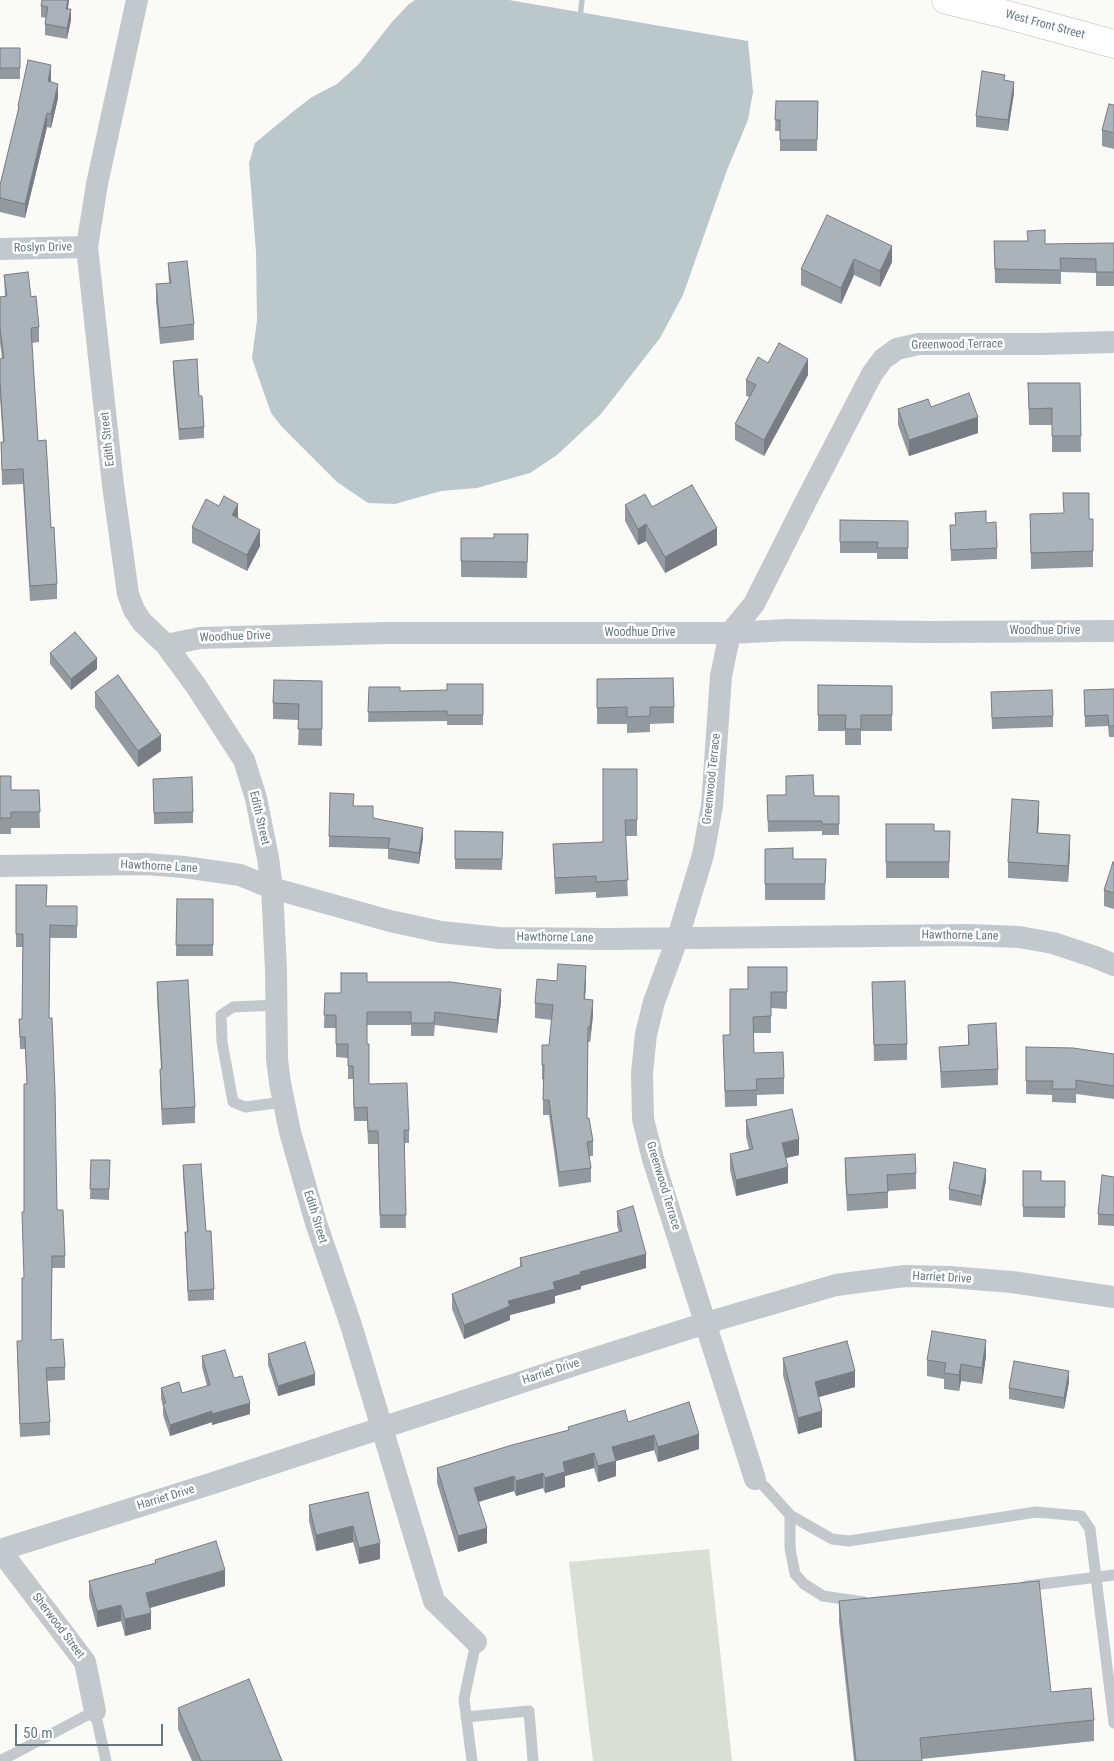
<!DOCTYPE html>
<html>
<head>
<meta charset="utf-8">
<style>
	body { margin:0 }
	#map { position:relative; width:1114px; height:1761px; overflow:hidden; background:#fafaf7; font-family:"Roboto Condensed",sans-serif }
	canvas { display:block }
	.scale { position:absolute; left:15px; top:1724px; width:148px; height:22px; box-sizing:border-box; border:2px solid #647783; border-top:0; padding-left:6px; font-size:15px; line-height:18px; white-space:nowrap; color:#647783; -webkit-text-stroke:4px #fff; paint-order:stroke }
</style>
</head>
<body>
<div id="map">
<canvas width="1114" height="1761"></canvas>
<div class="scale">50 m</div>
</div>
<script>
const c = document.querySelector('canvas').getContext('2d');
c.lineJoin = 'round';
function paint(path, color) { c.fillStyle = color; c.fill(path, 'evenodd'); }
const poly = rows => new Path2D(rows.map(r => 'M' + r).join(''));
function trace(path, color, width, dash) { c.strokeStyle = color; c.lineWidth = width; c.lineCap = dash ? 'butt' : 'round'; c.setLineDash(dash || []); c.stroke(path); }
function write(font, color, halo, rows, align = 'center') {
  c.font = font + ' "Roboto Condensed",sans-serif'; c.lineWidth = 5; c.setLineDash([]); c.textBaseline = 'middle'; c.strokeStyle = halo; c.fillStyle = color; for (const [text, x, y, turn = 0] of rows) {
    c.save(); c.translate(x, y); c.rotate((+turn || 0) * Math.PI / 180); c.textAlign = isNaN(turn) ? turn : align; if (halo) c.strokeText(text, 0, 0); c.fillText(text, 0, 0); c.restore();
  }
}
paint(poly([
	[709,1549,732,1761,593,1761,569,1562]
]), '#dadfd6');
paint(poly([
	[415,0,509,0,748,41,753,92,748,120,727,170,683,295,660,338,601,414,557,455,530,473,477,488,441,491,395,504,368,503,337,482,282,427,271,413,256,370,252,358,257,320,256,252,249,163,255,143,295,110,312,97,337,84,358,65,392,22,409,4]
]), '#bac8cb');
trace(poly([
	[580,18,582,0]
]), '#bac8cb', 5.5);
const secondary = poly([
	[946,0,1004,14,1114,44]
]);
trace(secondary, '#b5bcc0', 29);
trace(poly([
	[276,1005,233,1007,221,1015,222,1042,233,1102,245,1107,284,1102],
	[755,1479,764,1486,790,1515,832,1539,849,1541,1036,1512,1081,1516,1090,1529,1114,1723],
	[790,1515,790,1548,795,1574,804,1584,823,1596,864,1602],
	[1026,1586,1114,1575],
	[466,1717,529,1711,533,1761],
	[0,1761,95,1711,106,1761],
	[472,1761,464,1699,476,1642]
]), '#c3c8cc', 11);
trace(poly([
	[137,0,97,184,87,247,113,485,128,594,134,610,142,622,166,645,196,686,244,760,256,798,268,858,272,888,276,970,277,1059,280,1083,290,1132,316,1223,351,1325,434,1601,476,1642],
	[0,249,87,247],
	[166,645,200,638,387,633,730,633,788,630,930,632,1114,631],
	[0,866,146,864,184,867,240,875,272,888,390,921,441,932,499,938,606,939,967,935,1019,937,1053,943,1095,957,1114,965],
	[755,1479,653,1159,643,1119,642,1073,646,1034,654,1002,678,937,703,855,712,806,721,676,730,633,754,604,808,497,872,374,883,359,897,349,918,344,1041,344,1114,342],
	[0,1550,210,1484,571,1366,706,1323,836,1285,905,1276,949,1277,1012,1282,1114,1297],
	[0,1550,85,1662,95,1711]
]), '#c3c8cc', 22);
trace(secondary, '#fff', 28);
paint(poly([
	[69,0,68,9,71,20,67,39,45,35,45,24,46,18,41,17,41,6],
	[0,48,20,48,20,79,0,79],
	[51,79,51,82,58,98,51,128,47,127,25,218,0,212,0,185,18,112,18,106],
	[1014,93,1008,131,976,127,976,116],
	[776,101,818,101,817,151,780,151,780,131,775,131],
	[1114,105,1114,149,1102,146,1102,130],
	[994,241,1045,244,1114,243,1114,286,1096,286,1096,273,1061,272,1061,284,995,283],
	[892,246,892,262,880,287,854,275,841,304,801,285,801,269],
	[168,263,194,324,194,340,160,344,156,301,156,284,169,283],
	[4,275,31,297,39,327,39,342,32,343,38,441,51,528,57,584,57,599,30,601,23,484,2,485,1,442,3,442,0,397,0,359,2,359,0,343,0,297,5,297],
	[173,361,199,396,204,427,204,438,179,440,173,371],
	[808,375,764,456,735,440,735,424,750,397,746,396,746,380],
	[1028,383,1080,383,1081,452,1052,452,1052,425,1029,425],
	[898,409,978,433,909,456,898,425],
	[625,505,652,507,717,545,665,573,646,541,638,545,625,521],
	[955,513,986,523,997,548,997,559,951,561,950,525,956,525],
	[1030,514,1093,551,1093,567,1031,569],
	[238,519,260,546,247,571,192,543,192,527],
	[840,520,908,521,908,559,877,559,877,553,840,553],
	[528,534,527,578,461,577,461,538,494,538],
	[50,653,97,669,71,690,50,664],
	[597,679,674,707,674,723,650,724,650,732,627,733,627,724,597,724],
	[322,681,322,746,298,745,299,720,273,719,273,703],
	[483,684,483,725,447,725,447,721,368,722,369,687,400,691,447,690],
	[818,685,892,686,892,731,861,731,861,745,845,745,845,731,818,731],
	[1114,689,1114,737,1109,737,1108,726,1085,727,1084,690],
	[95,692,161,751,138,767,95,708],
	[991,692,1053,716,1053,727,992,729],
	[637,769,637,836,625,836,628,896,596,898,596,892,555,894,553,844,603,842],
	[0,776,11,790,39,790,40,828,11,828,11,834,0,834],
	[153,779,193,812,193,823,154,824],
	[767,795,839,796,839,835,822,835,822,831,768,832],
	[354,806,373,818,423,838,419,864,388,859,388,849,329,847,329,836],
	[1039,817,1038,833,1070,851,1068,882,1008,878,1008,862],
	[886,824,934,831,950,831,949,878,886,878],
	[455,831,503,832,502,870,455,869],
	[765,849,793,859,826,859,825,900,765,900],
	[1114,862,1114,909,1104,906,1104,890],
	[16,885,46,906,77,906,77,938,50,938,49,1018,57,1210,65,1256,65,1268,52,1268,51,1340,65,1367,65,1380,47,1381,50,1422,50,1435,20,1437,17,1341,22,1341,24,1278,27,1084,25,1049,20,1049,19,1019,22,1019,23,947,16,947],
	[177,899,213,899,213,956,176,956],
	[787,967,787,1009,771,1008,771,1033,753,1033,754,1053,784,1078,784,1094,757,1095,757,1106,725,1107,723,1035,730,1035,748,989],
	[557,981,586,981,585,999,593,1015,590,1042,588,1042,587,1119,593,1141,593,1156,589,1156,591,1168,591,1182,559,1187,549,1115,543,1115,543,1079,542,1079,542,1045,549,1045,552,1020,535,1018,535,1003],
	[157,982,195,1107,195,1123,162,1125,160,1085,160,1069,161,1069,157,998],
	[367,982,501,1002,497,1033,435,1025,434,1036,411,1036,411,1025,367,1025,367,1044,369,1084,409,1130,409,1143,404,1143,406,1228,380,1228,378,1144,368,1144,367,1121,354,1121,353,1079,348,1079,348,1058,336,1057,336,1028,324,1028,325,993,341,993],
	[872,982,907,1044,907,1060,874,1061],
	[968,1025,998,1069,998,1085,941,1088,939,1047,968,1045],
	[1026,1047,1114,1054,1114,1099,1076,1094,1076,1103,1052,1102,1052,1095,1026,1094],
	[746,1120,799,1155,786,1158,788,1183,736,1196,730,1170,730,1154,749,1149,746,1136],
	[845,1158,916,1173,916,1189,888,1191,888,1208,847,1211,845,1175],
	[91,1160,110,1160,109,1200,90,1199],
	[183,1165,214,1289,214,1300,188,1301,185,1243,185,1232,187,1232,183,1176],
	[1023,1171,1041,1181,1065,1181,1065,1218,1023,1217],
	[1114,1177,1114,1226,1098,1225,1098,1214],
	[986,1180,981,1206,949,1200,949,1189],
	[617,1211,646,1268,581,1286,581,1289,555,1296,555,1303,510,1315,510,1320,464,1339,452,1309,452,1294,520,1267,520,1258,619,1232,617,1225],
	[268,1354,315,1385,278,1396,268,1365],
	[202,1356,234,1378,250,1414,212,1425,212,1422,170,1436,163,1415,163,1406,161,1399,161,1388,182,1393,207,1386,202,1367],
	[986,1356,982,1384,961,1381,959,1391,944,1389,944,1379,927,1376,927,1360],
	[783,1358,855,1387,819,1397,822,1427,798,1434,783,1375],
	[1069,1382,1064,1409,1009,1399,1009,1388],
	[628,1422,699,1449,658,1462,654,1450,616,1461,616,1476,598,1482,594,1468,565,1476,565,1487,545,1493,543,1488,516,1496,514,1491,479,1502,487,1543,458,1552,437,1483,437,1468,568,1430,568,1427],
	[368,1492,380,1559,359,1564,353,1542,316,1551,309,1521,309,1505],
	[155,1560,225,1586,150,1608,151,1629,125,1636,121,1621,97,1627,89,1597,89,1581,155,1563],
	[839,1601,1051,1692,1094,1720,1094,1741,922,1759,922,1761,854,1761,839,1622],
	[178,1708,282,1761,192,1761,178,1729]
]), '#929a9f');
paint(poly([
	[68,0,69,0,66,20,66,9],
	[71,9,71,20,67,39,67,28],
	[51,65,51,79,48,95,48,81],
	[1014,82,1014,93,1008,131,1008,120],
	[58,84,58,98,51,128,51,114],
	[47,113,47,127,25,218,25,204],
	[892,246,892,262,880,287,880,271],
	[854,259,854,275,841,304,841,288],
	[808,359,808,375,764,456,764,440],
	[978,417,978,433,909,456,909,440],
	[238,504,238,520,232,515],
	[646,524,646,541,638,545,638,529],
	[717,528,717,545,665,573,665,557],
	[260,530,260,546,247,571,247,555],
	[97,658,97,669,71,690,71,679],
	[161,735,161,751,138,767,138,751],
	[1039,801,1039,817,1037,849,1037,833],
	[423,828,423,838,419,864,419,853],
	[1070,835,1070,851,1068,882,1068,866],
	[586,966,586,981,584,1014,584,999],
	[501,989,501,1002,497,1033,497,1020],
	[593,1000,593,1015,590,1042,590,1027],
	[799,1139,799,1155,782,1159,782,1143],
	[788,1167,788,1183,736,1196,736,1180],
	[986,1169,986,1180,981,1206,981,1196],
	[646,1254,646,1268,581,1286,581,1289,555,1296,555,1303,510,1315,510,1320,464,1339,464,1325,508,1301,553,1282,580,1272],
	[986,1340,986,1356,982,1384,982,1368],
	[961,1364,961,1381,959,1391,959,1375],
	[855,1371,855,1387,815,1398,815,1382],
	[1069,1371,1069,1382,1064,1409,1064,1398],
	[315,1374,315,1385,278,1396,278,1386],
	[250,1403,250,1414,212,1425,212,1414],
	[212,1411,212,1422,170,1436,170,1425],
	[822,1411,822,1427,798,1434,798,1418],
	[699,1434,699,1449,658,1462,658,1447],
	[654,1435,654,1450,616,1461,616,1476,598,1482,598,1466,612,1447],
	[594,1453,594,1468,565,1476,565,1487,545,1493,545,1478,563,1462],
	[543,1473,543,1488,516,1496,516,1481],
	[514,1476,514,1491,474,1503,474,1488],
	[353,1526,353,1542,316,1551,316,1535],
	[487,1528,487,1543,458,1552,458,1536],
	[380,1543,380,1559,359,1564,359,1548],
	[225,1570,225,1586,146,1609,146,1593],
	[121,1605,121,1621,97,1627,97,1611],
	[151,1613,151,1629,125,1636,125,1619]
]), '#777d82');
const building = poly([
	[42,0,68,0,66,9,71,9,67,28,45,24,48,7,41,6,42,0],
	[0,48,20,48,20,68,0,68,0,48],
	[28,60,51,65,48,81,58,84,51,114,47,113,25,204,0,198,0,185,19,107,18,106,28,60],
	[982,71,1005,75,1004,80,1014,82,1008,120,976,116,982,71],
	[776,101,818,101,817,140,780,140,780,120,775,120,776,101],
	[1109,104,1114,105,1114,133,1102,130,1109,104],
	[827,215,892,246,880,271,854,259,841,288,801,269,827,215],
	[1045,230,1045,244,1114,243,1114,272,1096,272,1096,259,1060,258,1061,270,995,269,994,241,1028,241,1027,231,1045,230],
	[187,261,194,324,160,328,156,284,171,283,168,263,187,261],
	[28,272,31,297,36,296,39,327,31,328,38,441,46,440,51,528,54,527,57,584,30,586,23,469,2,470,1,442,4,442,0,382,0,359,4,358,0,328,0,297,7,296,4,275,28,272],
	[779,343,808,359,764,440,735,424,756,385,746,380,758,357,768,363,779,343],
	[197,359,199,396,202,396,204,427,179,429,173,361,197,359],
	[1028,383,1080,383,1081,436,1052,436,1052,408,1029,409,1028,383],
	[969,393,978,417,909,440,898,409,928,399,931,407,969,393],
	[692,485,717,528,665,557,646,524,638,529,625,505,645,494,652,507,692,485],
	[1063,493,1089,493,1089,519,1093,519,1093,551,1031,553,1030,514,1064,513,1063,493],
	[224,496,238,504,232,515,260,530,247,555,192,527,206,499,219,506,224,496],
	[986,511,986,523,996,522,997,548,951,550,950,525,956,525,955,513,986,511],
	[840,520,908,521,908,548,877,548,878,542,840,542,840,520],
	[494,534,528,534,527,562,461,561,461,538,494,538,494,534],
	[75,632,97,658,71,679,50,653,75,632],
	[118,675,161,735,138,751,95,692,118,675],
	[673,678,674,707,650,707,650,716,627,717,627,707,597,708,597,679,673,678],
	[274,680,322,681,322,729,298,729,299,704,273,703,274,680],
	[447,684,483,684,483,715,447,715,447,711,368,712,369,687,400,687,400,691,447,690,447,684],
	[818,685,892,686,892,715,861,715,861,729,845,729,846,715,818,715,818,685],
	[1114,689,1114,726,1109,726,1108,715,1085,716,1084,690,1114,689],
	[1052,690,1053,716,992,718,991,692,1052,690],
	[603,769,637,769,637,820,625,820,628,880,596,882,596,876,555,878,553,844,603,842,603,769],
	[813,775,814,796,839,796,839,824,822,824,822,821,768,821,767,795,786,795,786,776,813,775],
	[0,776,11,776,11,790,39,790,40,812,11,812,11,818,0,818,0,776],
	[192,777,193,812,154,813,153,779,192,777],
	[330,793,354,794,353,806,373,806,373,818,423,828,419,853,388,848,390,838,329,836,330,793],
	[1012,799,1039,801,1037,833,1070,835,1068,866,1008,862,1012,799],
	[886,824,934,824,934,831,950,831,949,862,886,862,886,824],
	[455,831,503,832,502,859,455,859,455,831],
	[793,848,793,859,826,859,825,884,765,884,765,849,793,848],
	[1113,862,1114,862,1114,893,1104,890,1113,862],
	[16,885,47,885,46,906,77,906,77,926,50,925,49,1018,52,1018,55,1091,57,1210,63,1210,65,1256,52,1256,51,1340,63,1339,65,1367,46,1368,50,1422,20,1424,17,1341,22,1341,22,1278,24,1278,22,1212,24,1212,24,1084,27,1084,25,1037,20,1037,19,1019,22,1019,23,934,16,934,16,885],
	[177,899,213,899,213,945,176,945,177,899],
	[558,964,586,966,584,999,593,1000,590,1027,588,1027,587,1119,589,1118,593,1141,587,1142,591,1168,559,1172,549,1100,543,1100,544,1065,542,1065,542,1045,549,1045,553,1005,535,1003,537,979,557,981,558,964],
	[748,967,787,967,787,992,771,992,771,1016,753,1017,754,1053,783,1052,784,1078,756,1079,757,1090,725,1091,723,1035,730,1035,730,989,748,989,748,967],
	[341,973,367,973,367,982,451,982,501,989,497,1020,435,1012,434,1023,411,1023,411,1012,367,1012,367,1044,369,1044,369,1084,407,1083,409,1130,404,1130,406,1215,380,1215,378,1131,368,1131,367,1107,354,1108,353,1066,348,1066,348,1044,336,1044,336,1015,324,1015,325,993,341,993,341,973],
	[188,980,195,1107,162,1109,160,1069,162,1069,157,982,188,980],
	[905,981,907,1044,874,1045,872,982,905,981],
	[996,1023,998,1069,941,1072,939,1047,969,1045,968,1025,996,1023],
	[1026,1047,1073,1048,1114,1054,1114,1086,1076,1080,1076,1089,1052,1089,1053,1081,1026,1081,1026,1047],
	[792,1109,799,1139,782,1143,788,1167,736,1180,730,1154,753,1149,746,1120,792,1109],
	[915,1154,916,1173,887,1175,888,1192,847,1195,845,1158,915,1154],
	[91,1160,110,1160,109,1189,90,1189,91,1160],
	[954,1162,986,1169,981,1196,949,1189,954,1162],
	[201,1164,206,1231,211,1231,214,1289,188,1291,185,1232,188,1232,183,1165,201,1164],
	[1023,1171,1041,1171,1041,1181,1065,1181,1065,1207,1023,1207,1023,1171],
	[1102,1175,1114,1177,1114,1215,1098,1214,1102,1175],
	[633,1206,646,1254,580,1272,581,1274,553,1282,555,1289,508,1301,510,1306,464,1325,452,1294,522,1266,520,1258,622,1231,617,1211,633,1206],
	[932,1331,986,1340,982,1368,961,1364,959,1375,944,1373,946,1363,927,1360,932,1331],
	[847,1341,855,1371,815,1382,822,1411,798,1418,783,1358,847,1341],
	[305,1342,315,1374,278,1386,268,1354,305,1342],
	[225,1350,234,1378,242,1376,250,1403,212,1414,212,1411,170,1425,163,1404,166,1403,161,1388,179,1382,182,1393,210,1385,202,1356,225,1350],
	[1014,1361,1069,1371,1064,1398,1009,1388,1014,1361],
	[689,1402,699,1434,658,1447,654,1435,612,1447,616,1461,598,1466,594,1453,563,1462,565,1472,545,1478,543,1473,516,1481,514,1476,474,1488,487,1528,458,1536,437,1468,512,1445,569,1430,568,1427,625,1410,628,1422,689,1402],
	[368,1492,380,1543,359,1548,353,1526,316,1535,309,1505,368,1492],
	[216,1541,225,1570,146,1593,151,1613,125,1619,121,1605,97,1611,89,1581,156,1563,155,1560,216,1541],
	[1039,1581,1051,1692,1091,1688,1094,1720,920,1738,922,1761,856,1761,839,1601,1039,1581],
	[249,1679,282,1761,201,1761,178,1708,249,1679]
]);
paint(building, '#aab3b9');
trace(building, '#777d82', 1);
write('12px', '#647783', '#fff', [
	["West Front Street",1045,25,15],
	["Roslyn Drive",43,248,-1],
	["Greenwood Terrace",957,345,-1],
	["Edith Street",108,439,-96],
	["Woodhue Drive",1045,631],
	["Woodhue Drive",640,633],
	["Woodhue Drive",235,637,-2],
	["Greenwood Terrace",712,779,-84],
	["Edith Street",259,818,77],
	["Hawthorne Lane",159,867,3],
	["Hawthorne Lane",960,936,1],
	["Hawthorne Lane",555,938,1],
	["Greenwood Terrace",663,1186,73],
	["Edith Street",315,1217,73],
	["Harriet Drive",942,1278,3],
	["Harriet Drive",551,1372,-18],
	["Harriet Drive",166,1498,-17],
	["Sherwood Street",58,1626,53]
]);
</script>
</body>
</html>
